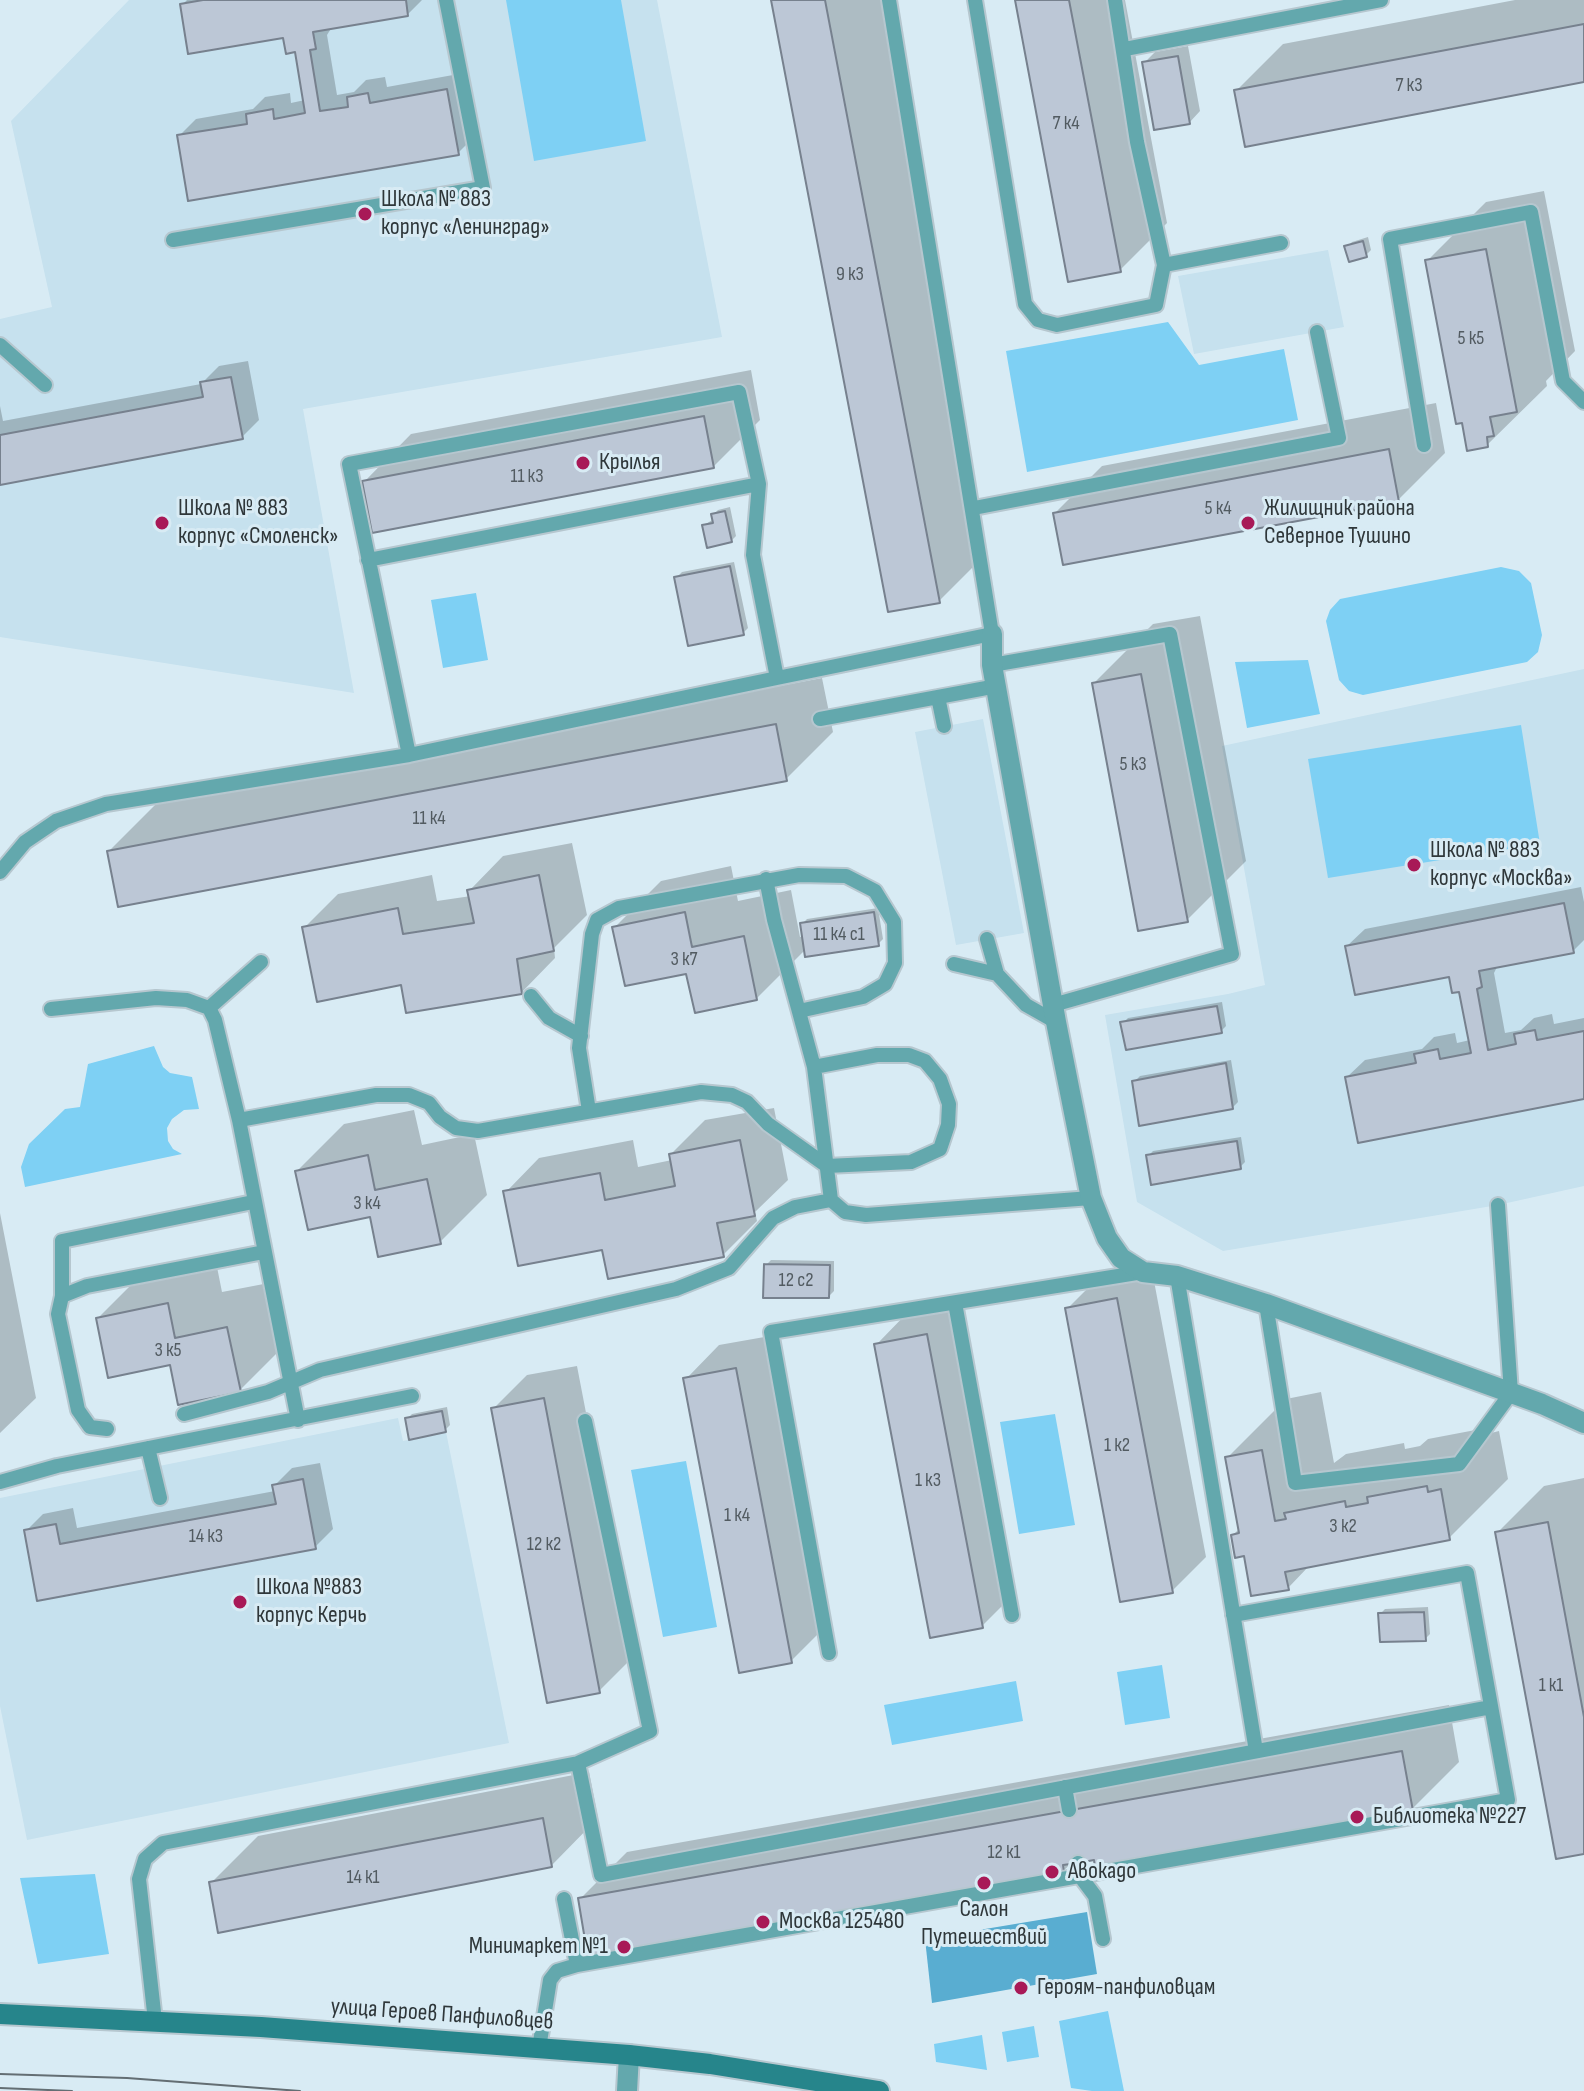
<!DOCTYPE html>
<html>
<head>
<meta charset="utf-8">
<style>
	body { margin:0 }
	canvas { display:block; background:#d8ebf4 }
</style>
</head>
<body>
<canvas width="1584" height="2091"></canvas>
<script>
const c = document.querySelector('canvas').getContext('2d');
c.lineJoin = 'round';
function paint(path, color) { c.fillStyle = color; c.fill(path, 'evenodd'); }
const poly = rows => new Path2D(rows.map(r => 'M' + r).join(''));
function trace(path, color, width, dash) { c.strokeStyle = color; c.lineWidth = width; c.lineCap = dash ? 'butt' : 'round'; c.setLineDash(dash || []); c.stroke(path); }
function write(font, color, halo, rows, align = 'center') {
  c.font = font + ' "Sofia Sans Condensed",sans-serif'; c.lineWidth = 6; c.setLineDash([]); c.textBaseline = 'middle'; c.strokeStyle = halo; c.fillStyle = color; for (const [text, x, y, turn = 0] of rows) {
    c.save(); c.translate(x, y); c.rotate((+turn || 0) * Math.PI / 180); c.textAlign = isNaN(turn) ? turn : align; if (halo) c.strokeText(text, 0, 0); c.fillText(text, 0, 0); c.restore();
  }
}
paint(poly([
	[129,0,657,0,722,337,303,409,354,693,0,637,0,319,52,307,11,121],
	[1328,250,1344,327,1194,354,1178,276],
	[1584,669,1584,1186,1498,1205,1223,1251,1137,1202,1105,1015,1228,994,1265,985,1222,746],
	[983,719,1024,933,956,945,915,732],
	[398,1418,403,1441,446,1432,509,1743,27,1840,0,1706,0,1498]
]), '#c6e1ee');
paint(poly([
	[506,0,621,0,646,141,534,161],
	[1168,322,1199,365,1284,349,1298,420,1027,472,1006,351],
	[1501,567,1519,571,1531,583,1542,635,1538,652,1527,662,1363,695,1349,691,1339,680,1326,621,1330,610,1340,599],
	[476,593,488,660,443,668,431,600],
	[1308,660,1320,714,1247,728,1235,662],
	[1521,725,1540,844,1328,878,1308,759],
	[154,1046,163,1067,170,1073,192,1077,199,1109,184,1110,172,1119,167,1128,168,1141,173,1149,182,1154,25,1187,21,1167,29,1144,65,1109,80,1107,88,1064],
	[1055,1414,1075,1525,1019,1534,1000,1422],
	[686,1461,717,1627,663,1637,631,1470],
	[1162,1665,1170,1718,1125,1725,1117,1672],
	[1016,1681,1023,1721,892,1745,884,1705],
	[95,1874,109,1954,38,1964,20,1878],
	[1108,2011,1124,2091,1092,2091,1071,2088,1059,2021],
	[1034,2026,1039,2057,1007,2062,1002,2032],
	[982,2035,987,2070,936,2062,934,2044]
]), '#7ed0f4');
paint(poly([
	[1087,1912,1097,1974,932,2003,925,1939]
]), '#59add1');
paint(poly([
	[187,0,422,0,407,15,332,27,327,35,337,95,354,92,366,80,385,77,387,87,464,73,475,136,458,153,179,136,196,119,253,109,265,97,290,93,291,103,305,100,297,50,285,35,182,5],
	[773,0,881,0,986,554,939,601],
	[1017,0,1125,0,1167,223,1120,270],
	[1515,0,1584,0,1584,80,1236,91,1283,44],
	[1188,46,1200,111,1189,123,1144,63,1155,52],
	[1544,191,1575,351,1546,381,1547,386,1487,445,1427,261,1486,202],
	[1368,237,1371,250,1366,255,1347,247,1352,242],
	[248,361,259,420,242,437,0,482,0,406,3,421,201,384,219,366],
	[751,370,760,420,713,467,364,482,411,434],
	[1436,403,1445,453,1398,500,1055,513,1102,466],
	[730,507,736,536,731,541,704,525,714,519,713,515,718,510],
	[734,562,748,628,743,633,676,578,682,572],
	[1200,616,1246,861,1187,920,1094,683,1153,624],
	[822,678,833,732,786,779,109,851,156,804],
	[572,843,587,915,554,948,555,958,522,992,403,983,304,928,338,894,432,875,437,901,471,896,470,890,503,856],
	[731,866,738,901,791,890,800,937,804,936,802,924,807,919,878,908,883,939,878,944,806,949,756,999,688,971,614,928,661,881],
	[1581,887,1584,902,1584,940,1573,951,1498,965,1494,973,1505,1033,1521,1030,1534,1018,1552,1014,1554,1024,1584,1018,1584,1097,1347,1077,1365,1060,1422,1049,1434,1037,1455,1033,1457,1043,1470,1040,1460,989,1451,975,1347,946,1365,929],
	[1222,1002,1226,1026,1221,1031,1123,1023,1128,1018],
	[1231,1060,1238,1102,1232,1108,1134,1082,1140,1076],
	[774,1108,788,1180,755,1212,757,1221,723,1255,604,1248,506,1192,539,1158,633,1140,638,1167,672,1160,671,1154,705,1120],
	[414,1110,422,1145,474,1134,487,1195,440,1242,297,1171,344,1124],
	[1241,1137,1245,1162,1240,1167,1148,1156,1153,1151],
	[0,1213,36,1398,0,1433],
	[215,1257,222,1292,274,1282,287,1343,240,1390,171,1362,98,1318,145,1271],
	[771,1260,834,1261,834,1291,829,1296,766,1265],
	[1151,1265,1206,1557,1172,1591,1067,1309,1101,1275],
	[961,1301,1016,1592,982,1626,877,1344,910,1310],
	[770,1336,825,1627,791,1661,686,1379,719,1345],
	[577,1366,633,1657,599,1691,493,1409,527,1375],
	[1321,1392,1334,1463,1346,1454,1404,1443,1405,1449,1420,1446,1428,1439,1486,1428,1487,1434,1499,1431,1508,1479,1449,1538,1310,1565,1288,1588,1245,1554,1233,1535,1240,1528,1227,1458,1286,1399],
	[447,1407,450,1425,445,1430,407,1419,412,1414],
	[320,1463,333,1529,315,1547,38,1598,26,1531,43,1514,73,1508,77,1528,275,1491,274,1486,292,1468],
	[1584,1478,1584,1852,1497,1533,1544,1486],
	[1428,1607,1430,1634,1425,1639,1380,1614,1385,1609],
	[1449,1705,1459,1762,1412,1809,1073,1862,1063,1871,580,1899,627,1852],
	[589,1772,598,1818,552,1865,211,1883,258,1836]
]), '#0003');
const building = poly([
	[203,0,406,0,408,16,313,32,316,49,310,50,320,111,348,107,347,97,368,93,370,103,447,89,459,155,188,201,177,135,247,124,246,114,273,109,274,119,305,113,295,52,286,54,283,38,188,54,180,4,203,0],
	[771,0,825,0,940,603,888,612,771,0],
	[1015,0,1069,0,1121,272,1068,282,1015,0],
	[1584,24,1584,82,1245,147,1234,90,1584,24],
	[1178,56,1190,124,1154,130,1142,62,1178,56],
	[1363,241,1367,257,1349,262,1344,246,1363,241],
	[1486,249,1517,412,1490,417,1494,436,1487,437,1488,447,1467,451,1462,423,1456,424,1425,260,1486,249],
	[231,377,243,439,0,485,0,435,203,397,200,382,231,377],
	[704,416,714,468,372,533,362,481,704,416],
	[1389,449,1399,502,1063,565,1053,513,1389,449],
	[725,511,732,542,707,548,702,525,713,523,711,514,725,511],
	[730,566,744,635,688,646,674,577,730,566],
	[1141,674,1188,922,1138,931,1092,683,1141,674],
	[776,724,787,781,118,907,107,851,776,724],
	[539,875,554,951,517,959,522,994,406,1013,401,985,317,1002,302,927,398,908,403,934,474,923,467,890,539,875],
	[1564,903,1574,953,1479,971,1482,987,1477,989,1488,1050,1516,1044,1514,1034,1535,1030,1537,1040,1584,1031,1584,1099,1358,1143,1345,1077,1416,1063,1414,1054,1438,1049,1440,1059,1471,1053,1459,992,1452,993,1449,977,1355,995,1345,946,1564,903],
	[685,912,692,947,744,936,757,1000,695,1013,686,974,625,986,612,927,685,912],
	[874,912,879,946,805,957,800,923,874,912],
	[1217,1006,1222,1033,1126,1050,1120,1022,1217,1006],
	[1226,1063,1233,1109,1139,1126,1132,1081,1226,1063],
	[740,1140,755,1216,717,1223,724,1257,608,1279,602,1250,518,1266,503,1191,600,1173,605,1200,675,1186,669,1154,740,1140],
	[1237,1141,1241,1169,1151,1185,1146,1155,1237,1141],
	[368,1155,375,1190,427,1179,441,1244,378,1257,370,1217,308,1230,295,1171,368,1155],
	[764,1264,830,1265,829,1298,763,1298,764,1264],
	[1117,1298,1173,1593,1120,1602,1065,1308,1117,1298],
	[168,1303,175,1338,227,1327,241,1392,178,1405,170,1365,108,1378,96,1318,168,1303],
	[927,1334,983,1628,930,1638,874,1344,927,1334],
	[736,1368,792,1663,739,1673,683,1378,736,1368],
	[544,1398,600,1693,547,1703,491,1408,544,1398],
	[442,1411,446,1432,409,1440,405,1418,442,1411],
	[1262,1450,1275,1521,1286,1519,1284,1513,1345,1501,1346,1507,1368,1503,1367,1497,1427,1486,1428,1492,1441,1489,1450,1540,1285,1572,1289,1590,1251,1596,1244,1556,1235,1558,1231,1535,1239,1533,1225,1457,1262,1450],
	[303,1479,316,1549,37,1601,24,1530,56,1524,60,1544,276,1504,272,1485,303,1479],
	[1548,1522,1584,1717,1584,1854,1556,1859,1495,1532,1548,1522],
	[1424,1612,1426,1641,1380,1642,1378,1613,1424,1612],
	[1402,1751,1413,1811,1095,1868,1094,1860,1078,1863,1063,1865,1064,1873,588,1958,578,1898,1402,1751],
	[543,1818,552,1867,218,1933,209,1882,543,1818]
]);
paint(building, '#bcc7d6');
trace(building, '#77818e', 2);
const service = poly([
	[975,0,1025,304,1038,320,1057,325,1156,305,1164,265,1137,142,1115,0],
	[1125,49,1381,0],
	[173,240,483,188,446,0],
	[1164,265,1281,243],
	[0,345,45,385],
	[1424,445,1390,239,1531,212,1563,381,1584,402],
	[974,508,1339,438,1317,332],
	[368,560,759,484],
	[992,665,1170,634,1232,954,1053,1005],
	[820,719,938,697],
	[944,726,938,697,997,686],
	[409,755,349,464,739,392,759,484,753,555,777,678,992,634,889,0],
	[0,872,25,842,56,821,106,804,409,755,777,678],
	[766,879,774,920,814,1067,831,1200,845,1212,866,1215,1091,1198],
	[987,939,997,974],
	[954,964,997,974,1026,1005,1056,1022],
	[531,996,549,1018,581,1036],
	[209,1008,261,962],
	[51,1009,156,998,187,1000,209,1008,215,1020,239,1120,298,1420],
	[589,1111,579,1048,592,934,597,920,619,908,799,875,846,876,875,891,894,922,895,963,885,984,863,997,799,1011],
	[239,1120,376,1095,409,1095,429,1103,440,1117,456,1128,478,1131,701,1092,732,1095,747,1102,768,1124,827,1166,911,1162,940,1149,948,1125,949,1104,940,1079,925,1061,909,1055,877,1055,814,1067],
	[1177,1276,1256,1751],
	[62,1296,62,1241,253,1202],
	[955,1303,1012,1615],
	[1266,1304,1295,1483,1459,1464,1511,1393,1498,1205],
	[184,1414,268,1392,320,1370,676,1289,729,1268,773,1218,795,1207,831,1200],
	[107,1429,90,1427,78,1410,58,1314,62,1296,87,1286,264,1252],
	[148,1448,160,1498],
	[0,1482,57,1466,412,1396],
	[829,1653,771,1332,1143,1272],
	[578,1763,601,1875,1491,1707],
	[1065,1787,1069,1810],
	[1078,1863,1080,1876,1095,1896,1103,1939],
	[564,1899,577,1965],
	[155,2021,139,1879,145,1859,163,1843,578,1763,650,1731,585,1421],
	[539,2048,550,1980,557,1971,577,1965,1508,1800,1467,1573,1233,1615]
]);
const minor = poly([
	[992,634,992,665,1056,1022,1091,1198,1107,1238,1121,1258,1143,1272,1177,1276,1266,1304,1542,1404,1584,1423],
	[627,2091,629,2055]
]);
const secondary = poly([
	[0,2014,261,2027,629,2055,710,2064,879,2091]
]);
trace(service, '#b6c7cf', 18);
trace(minor, '#b6c7cf', 24);
trace(secondary, '#b6c7cf', 24);
trace(service, '#63a8ad', 14);
trace(minor, '#63a8ad', 20);
trace(secondary, '#26858b', 20);
trace(poly([
	[0,2074,127,2078,300,2091],
	[0,2088,72,2091]
]), '#636e73', 2);
for (const [x, y, r, color] of [
	[365,214,8,"#a81957"],
	[583,463,8,"#a81957"],
	[162,523,8,"#a81957"],
	[1248,523,8,"#a81957"],
	[1414,865,8,"#a81957"],
	[240,1602,8,"#a81957"],
	[1357,1817,8,"#a81957"],
	[1052,1872,8,"#a81957"],
	[984,1883,8,"#a81957"],
	[763,1922,8,"#a81957"],
	[624,1947,8,"#a81957"],
	[1021,1988,8,"#a81957"]
]) { const dot = new Path2D(); dot.arc(x, y, r, 0, 2 * Math.PI); c.fillStyle = color; c.fill(dot); trace(dot, '#d8ebf4', 3); }
write('20px', '#525b61', null, [
	["7 к3",1409,86],
	["7 к4",1066,124],
	["9 к3",850,275],
	["5 к5",1471,339],
	["11 к3",527,477],
	["5 к4",1218,509],
	["5 к3",1133,765],
	["11 к4",429,819],
	["11 к4 с1",839,935],
	["3 к7",684,960],
	["3 к4",367,1204],
	["12 с2",796,1281],
	["3 к5",168,1351],
	["1 к2",1117,1446],
	["1 к3",928,1481],
	["1 к4",737,1516],
	["3 к2",1343,1527],
	["14 к3",206,1537],
	["12 к2",544,1545],
	["1 к1",1551,1686],
	["12 к1",1004,1853],
	["14 к1",363,1878]
]);
write('24px', '#2f373a', '#d8ebf4', [
	["Школа № 883",381,200],
	["корпус «Ленинград»",381,228],
	["Крылья",599,463],
	["Школа № 883",178,509],
	["корпус «Смоленск»",178,537],
	["Жилищник района",1264,509],
	["Северное Тушино",1264,537],
	["Школа № 883",1430,851],
	["корпус «Москва»",1430,879],
	["Школа №883",256,1588],
	["корпус Керчь",256,1616],
	["Библиотека №227",1373,1817],
	["Авокадо",1068,1872],
	["Салон",984,1910,"center"],
	["Путешествий",984,1938,"center"],
	["Москва 125480",779,1922],
	["Минимаркет №1",608,1947,"right"],
	["Героям-панфиловцам",1037,1988]
], 'left');
write('24px', '#2f373a', '#d8ebf4', [
	["улица Героев Панфиловцев",442,2015,4]
]);
</script>
</body>
</html>
